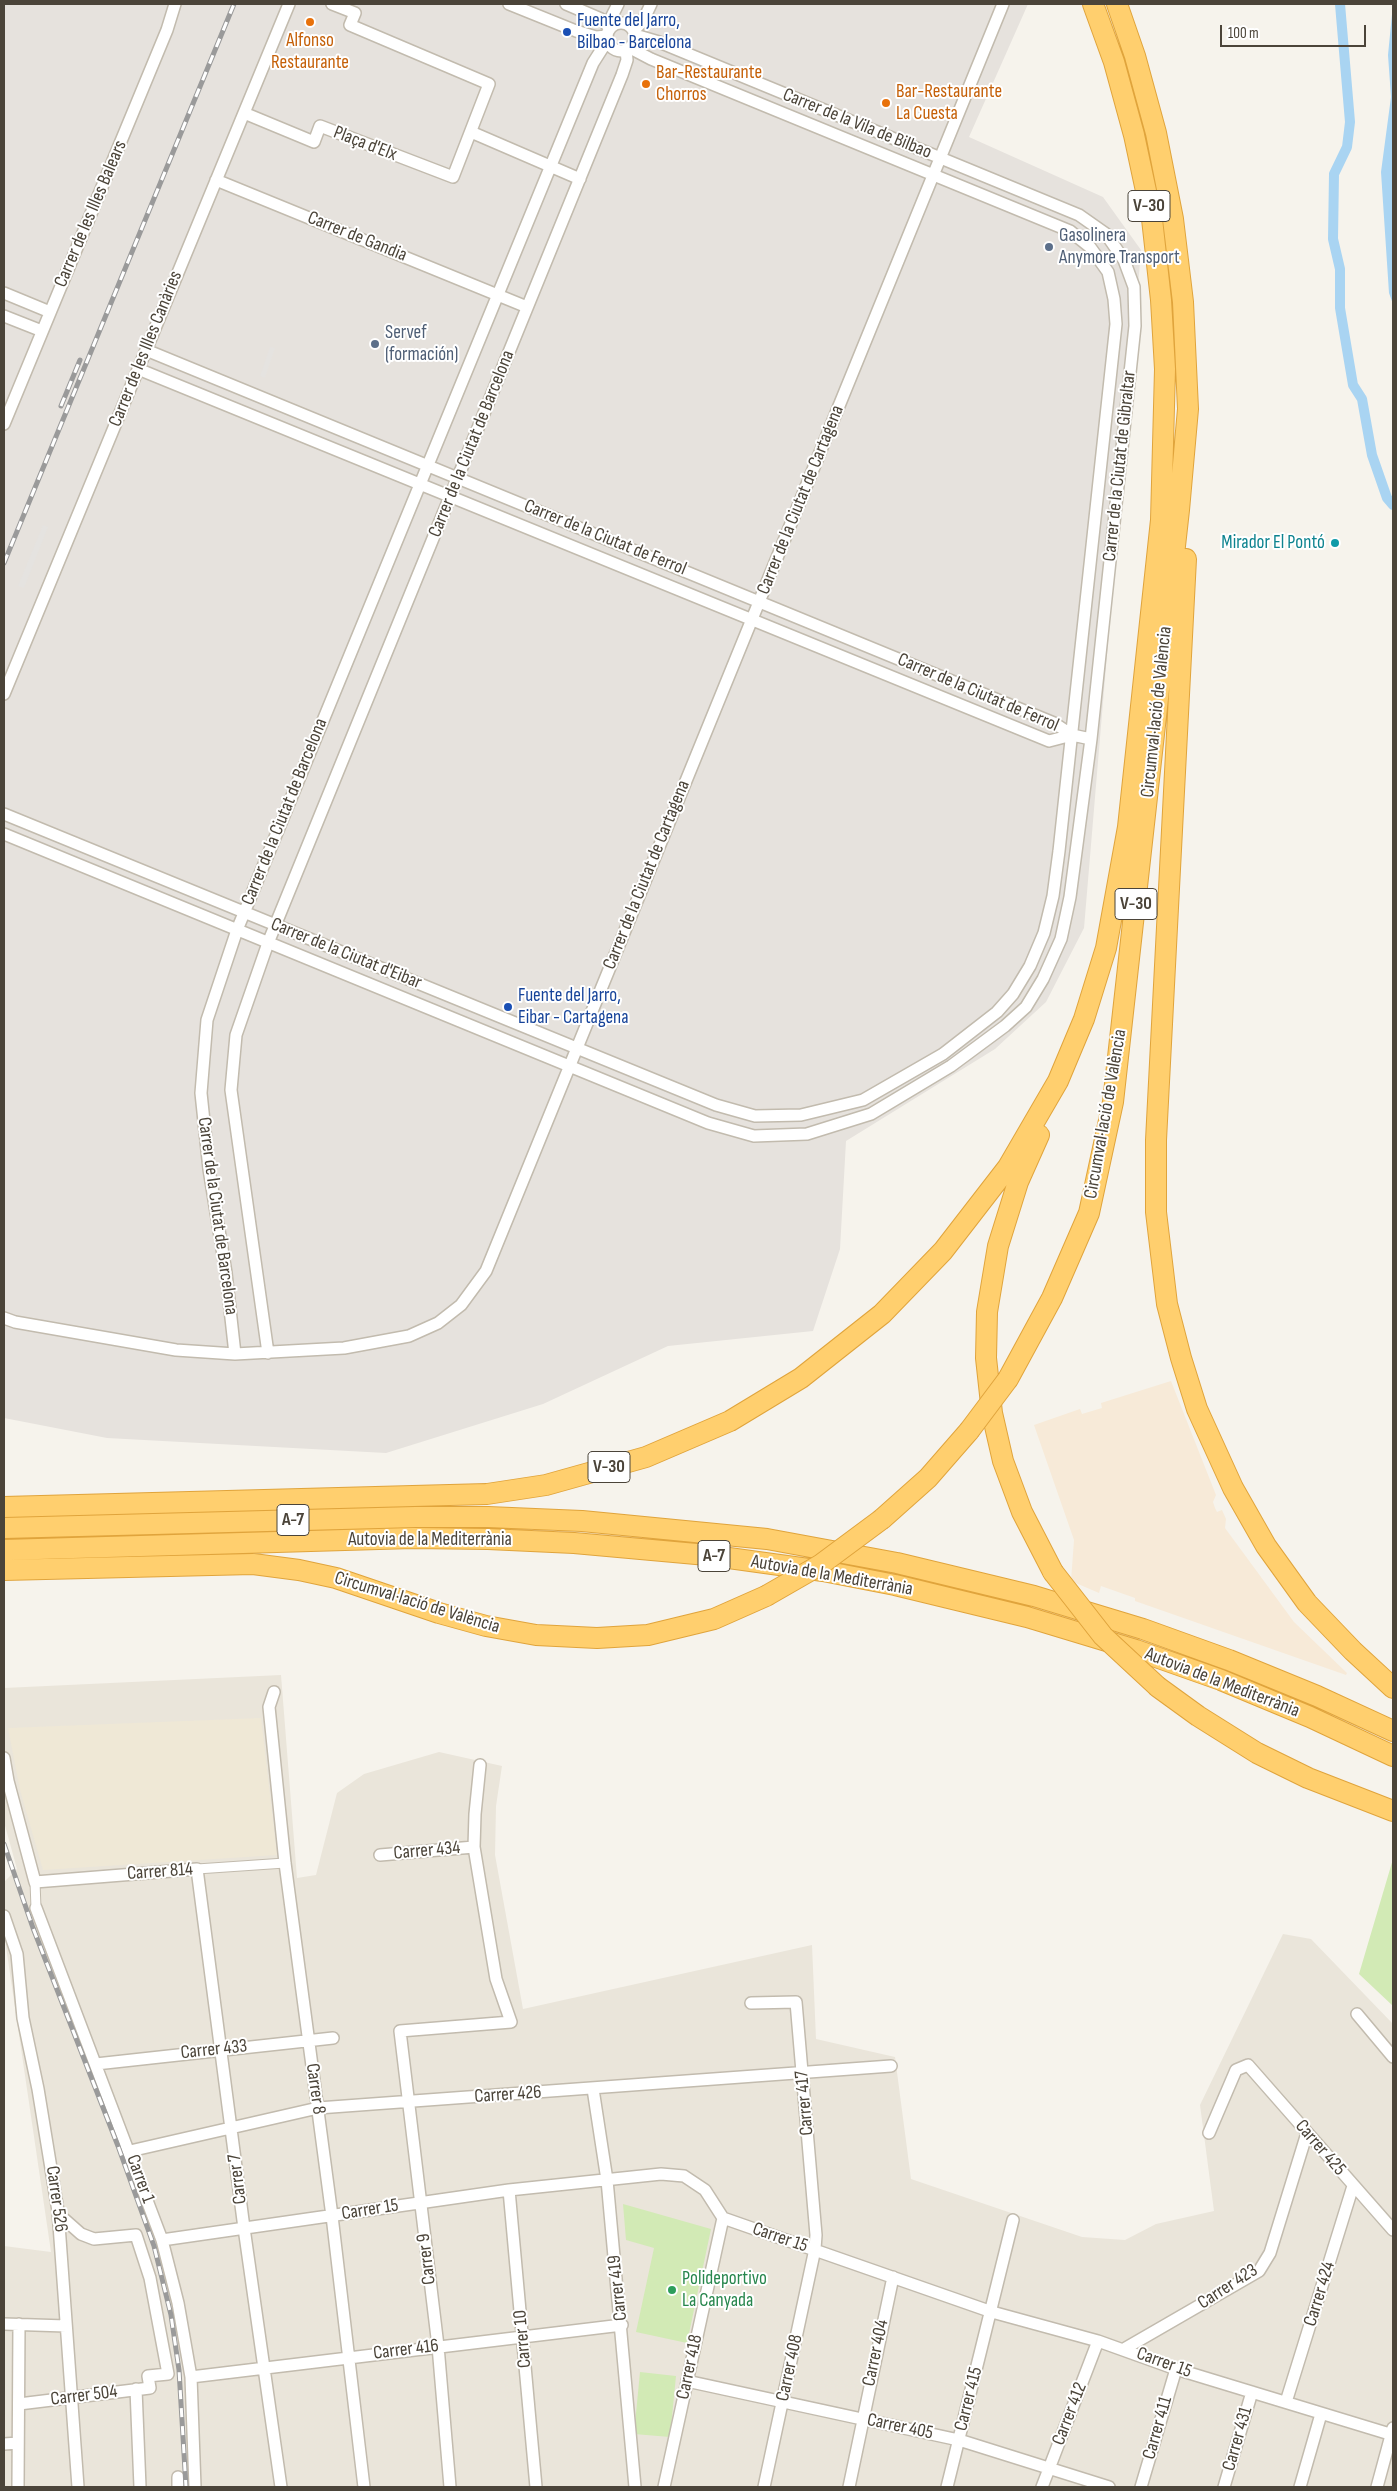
<!DOCTYPE html>
<html>
<head>
<meta charset="utf-8">
<style>
	body { margin:0 }
	#map { position:relative; width:1397px; height:2491px; overflow:hidden; background:#f6f3ec; font-family:"Sofia Sans Condensed",sans-serif }
	canvas { display:block }
	.frame { position:absolute; inset:0; border:5px solid #4b4439; pointer-events:none }
	.scale { position:absolute; left:1220px; top:25px; width:146px; height:22px; box-sizing:border-box; border:2px solid #4b4439; border-top:0; padding-left:6px; font-size:15px; line-height:18px; white-space:nowrap; color:#4b4439; -webkit-text-stroke:4px #fff; paint-order:stroke }
</style>
</head>
<body>
<div id="map">
<canvas width="1397" height="2491"></canvas>
<div class="frame"></div>
<div class="scale">100 m</div>
</div>
<script>
const c = document.querySelector('canvas').getContext('2d');
c.lineJoin = 'round';
function paint(path, color) { c.fillStyle = color; c.fill(path, 'evenodd'); }
const poly = rows => new Path2D(rows.map(r => 'M' + r).join(''));
function trace(path, color, width, dash) { c.strokeStyle = color; c.lineWidth = width; c.lineCap = dash ? 'butt' : 'round'; c.setLineDash(dash || []); c.stroke(path); }
function write(font, color, halo, rows, align = 'center') {
  c.font = font + ' "Sofia Sans Condensed",sans-serif'; c.lineWidth = 4; c.setLineDash([]); c.textBaseline = 'middle'; c.strokeStyle = halo; c.fillStyle = color; for (const [text, x, y, turn = 0] of rows) {
    c.save(); c.translate(x, y); c.rotate((+turn || 0) * Math.PI / 180); c.textAlign = isNaN(turn) ? turn : align; if (halo) c.strokeText(text, 0, 0); c.fillText(text, 0, 0); c.restore();
  }
}
paint(poly([
	[281,1675,297,1878,316,1875,337,1793,364,1774,439,1752,502,1766,496,1806,495,1855,523,2009,812,1945,816,2039,895,2057,911,2179,1082,2237,1125,2240,1156,2224,1214,2211,1200,2105,1283,1934,1311,1939,1393,2024,1393,2487,4,2487,4,2246,51,2252,4,1933,4,1882,17,1869,4,1822,4,1688]
]), '#eae5da');
paint(poly([
	[1171,1381,1216,1495,1213,1502,1215,1508,1217,1512,1222,1510,1226,1519,1225,1528,1294,1622,1347,1673,1346,1675,1135,1601,1135,1598,1101,1586,1099,1593,1071,1581,1074,1540,1034,1425,1080,1409,1082,1414,1102,1408,1101,1403]
]), '#f7ead8');
paint(poly([
	[4,4,1028,4,969,137,1103,197,1141,250,1084,928,1046,1002,995,1049,846,1141,840,1249,813,1331,668,1346,543,1404,386,1453,107,1438,4,1418]
]), '#e6e2dd');
paint(poly([
	[261,1718,277,1855,43,1870,20,1790,8,1728]
]), '#efe8d6');
paint(poly([
	[1393,1859,1393,2006,1359,1974],
	[623,2204,711,2229,687,2343,636,2332,654,2248,626,2240],
	[640,2372,676,2376,670,2437,634,2434]
]), '#d2eab5');
paint(poly([
	[270,347,275,348,265,378,260,376],
	[43,525,48,527,24,588,18,586]
]), '#e5e3e0');
paint(poly([
	[1393,4,1393,304,1389,293,1381,172,1391,97,1388,55]
]), '#a9d4f2');
trace(poly([
	[1340,4,1350,122,1347,147,1334,174,1333,239,1340,269,1340,308,1353,385,1362,399,1372,455,1387,498,1393,505]
]), '#a9d4f2', 10);
const pedestrian = poly([
	[197,1869,285,1863],
	[35,1882,36,1908]
]);
const minor = poly([
	[509,4,576,31,596,37,607,36],
	[566,4,601,19,610,28],
	'607 37a14 14 0 1 1 28 0a14 14 0 1 1-28 0Z',
	[613,25,612,16,618,4],
	[634,30,643,21,651,4],
	[244,113,314,142,320,126,453,177,489,84,350,25,355,13,332,4],
	[471,132,580,179],
	[216,180,527,307],
	[4,293,50,312],
	[4,316,42,331],
	[146,350,1054,723,1072,735],
	[138,369,1049,741,1072,735,1091,739],
	[4,424,167,30,175,4],
	[4,694,289,4],
	[4,814,716,1105,755,1116,801,1115,863,1100,943,1054,997,1012,1013,994,1030,966,1044,933,1053,896,1059,851,1116,324,1114,299,1108,272,1090,247,1070,231,651,59,630,48],
	[4,834,708,1123,754,1136,807,1134,871,1114,951,1066,1005,1026,1026,1007,1043,979,1061,939,1070,897,1091,739,1135,326,1134,287,1124,260,1106,234,1079,215,659,42,635,35],
	[4,1318,15,1322,176,1350,235,1354,344,1348,409,1336,438,1323,461,1305,486,1271,1003,4],
	[268,1353,231,1090,236,1035,268,943,622,75,627,60,626,50],
	[235,1354,226,1273,209,1169,201,1093,207,1020,237,930,593,63,607,41],
	[274,1692,269,1707,285,1863,332,2216,364,2487],
	[4,1758,8,1781,35,1882,197,1869,244,2228,281,2487],
	[380,1855,474,1847],
	[36,1908,162,2240,178,2303,191,2377,195,2487],
	[4,1916,17,1954,23,2018,38,2089,58,2211,78,2487],
	[751,2003,796,2002,816,2235,815,2249,764,2487],
	[1357,2014,1393,2057],
	[96,2064,333,2038],
	[593,2089,607,2180,635,2487],
	[1209,2133,1236,2070,1248,2065,1393,2230],
	[130,2151,318,2108,891,2066],
	[509,2190,536,2487],
	[162,2240,509,2190,661,2174,684,2176,705,2190,723,2218,992,2312,1098,2341,1176,2369,1393,2435],
	[4,2324,66,2326],
	[1124,2349,1259,2271,1270,2253,1307,2133],
	[191,2377,622,2325],
	[687,2381,959,2440,1109,2487],
	[136,2389,140,2487],
	[1286,2402,1353,2186],
	[19,2404,150,2388,148,2376,168,2374,150,2278,136,2235,94,2239,81,2234,64,2219,59,2218],
	[4,2444,18,2443],
	[178,2477,178,2487],
	[18,2487,19,2324],
	[450,2487,438,2346,400,2031,511,2022,496,1979,474,1847,475,1814,480,1765],
	[664,2487,723,2218],
	[849,2487,893,2277],
	[947,2487,1013,2220],
	[1042,2487,1098,2341],
	[1141,2487,1176,2369],
	[1224,2487,1252,2392],
	[1300,2487,1321,2414],
	[1377,2487,1393,2428]
]);
const motorway = poly([
	[1186,559,1156,1140,1156,1212,1167,1304,1181,1358,1197,1409,1233,1488,1266,1546,1307,1603,1353,1651,1393,1688],
	[1039,1135,1018,1182,998,1246,987,1312,986,1358,992,1413,1003,1461,1022,1512,1053,1572],
	[1008,1379,1052,1298,1089,1213,1113,1102,1179,510,1188,409,1183,302,1173,219,1156,133,1135,56,1117,4],
	[4,1507,487,1494,546,1485,646,1457,730,1421,801,1378,882,1314,943,1251,1008,1167,1058,1081,1084,1019,1106,948,1128,827,1161,520,1165,369,1161,300,1152,219,1134,135,1114,62,1093,4],
	[882,1519,928,1478,969,1431],
	[4,1528,416,1517,488,1517,582,1521,767,1539,897,1563,1034,1596,1143,1629,1229,1660,1317,1696,1393,1731],
	[4,1550,413,1538,488,1539,574,1543,707,1555,823,1571,895,1585,1027,1617,1136,1650,1221,1680,1310,1717,1393,1756],
	[4,1570,253,1564,299,1570,336,1578,439,1613,486,1626,536,1635,597,1638,648,1635,714,1619,766,1596],
	[1158,1687,1198,1716,1257,1753,1308,1778,1393,1811]
]);
trace(pedestrian, '#c2bbae', 11);
trace(minor, '#c2bbae', 14);
trace(motorway, '#e0a43c', 22);
trace(pedestrian, '#fff', 9);
trace(minor, '#fff', 11);
trace(motorway, '#ffcf6e', 20);
const rail = poly([
	[61,406,80,360],
	[4,563,234,4],
	[4,1844,33,1928,118,2146,154,2246,171,2315,179,2370,186,2487]
]);
trace(rail, '#9a9a9a', 5);
trace(rail, '#fff', 3, [9]);
const motorwayBridge = poly([
	[969,1431,1008,1379],
	[1053,1572,1103,1636,1158,1687],
	[766,1596,820,1565,882,1519]
]);
trace(motorwayBridge, '#e0a43c', 22, []);
trace(motorwayBridge, '#ffcf6e', 20);
for (const [x, y, r, color] of [
	[310,22,5,"#e8710a"],
	[567,32,5,"#1a4fb4"],
	[646,84,5,"#e8710a"],
	[886,103,5,"#e8710a"],
	[1049,247,5,"#5c6f8a"],
	[375,344,5,"#5c6f8a"],
	[1335,543,5,"#0f9aa8"],
	[508,1007,5,"#1a4fb4"],
	[672,2290,5,"#2e9e5b"]
]) { const dot = new Path2D(); dot.arc(x, y, r, 0, 2 * Math.PI); c.fillStyle = color; c.fill(dot); trace(dot, '#fff', 2); }
for (const [x, y, w] of [
	[1149,206,42],
	[1136,904,42],
	[609,1467,42],
	[293,1520,32],
	[714,1556,32]
]) { const box = new Path2D(); box.roundRect(x - w / 2, y - 15.5, w, 31, 4); c.fillStyle = '#fff'; c.fill(box); trace(box, '#4b4439', 1); }
write('bold 18px', '#4b4439', null, [
	["V-30",1149,206],
	["V-30",1136,904],
	["V-30",609,1467],
	["A-7",293,1520],
	["A-7",714,1556]
]);
write('19px', '#164399', '#fff', [
	["Fuente del Jarro,",577,21],
	["Bilbao - Barcelona",577,43],
	["Fuente del Jarro,",518,996],
	["Eibar - Cartagena",518,1018]
], 'left');
write('19px', '#c56008', '#fff', [
	["Alfonso",310,41,"center"],
	["Restaurante",310,63,"center"],
	["Bar-Restaurante",656,73],
	["Chorros",656,95],
	["Bar-Restaurante",896,92],
	["La Cuesta",896,114]
], 'left');
write('19px', '#4b4439', '#fff', [
	["Carrer de la Vila de Bilbao",857,124,22],
	["Plaça d'Elx",365,144,21],
	["Carrer de les Illes Balears",91,214,-67],
	["Carrer de Gandia",357,237,22],
	["Carrer de les Illes Canàries",146,349,-68],
	["Carrer de la Ciutat de Barcelona",472,444,-68],
	["Carrer de la Ciutat de Gibraltar",1120,466,-84],
	["Carrer de la Ciutat de Cartagena",801,500,-68],
	["Carrer de la Ciutat de Ferrol",605,538,22],
	["Carrer de la Ciutat de Ferrol",978,693,23],
	["Circumval·lació de València",1157,712,-84],
	["Carrer de la Ciutat de Barcelona",285,812,-68],
	["Carrer de la Ciutat de Cartagena",647,875,-68],
	["Carrer de la Ciutat d'Eibar",346,954,22],
	["Circumval·lació de València",1106,1114,-80],
	["Carrer de la Ciutat de Barcelona",217,1216,82],
	["Autovia de la Mediterrània",430,1540],
	["Autovia de la Mediterrània",832,1576,10],
	["Circumval·lació de València",417,1603,17],
	["Autovia de la Mediterrània",1222,1683,21],
	["Carrer 434",427,1851,-5],
	["Carrer 814",160,1872,-4],
	["Carrer 433",214,2050,-6],
	["Carrer 8",315,2089,82],
	["Carrer 426",508,2095,-4],
	["Carrer 417",805,2103,-95],
	["Carrer 425",1320,2148,49],
	["Carrer 1",140,2179,70],
	["Carrer 7",238,2179,-97],
	["Carrer 526",56,2199,82],
	["Carrer 15",370,2210,-9],
	["Carrer 15",780,2238,19],
	["Carrer 9",427,2259,-97],
	["Carrer 423",1228,2287,-33],
	["Carrer 419",618,2288,-96],
	["Carrer 424",1320,2294,-73],
	["Carrer 10",523,2339,-95],
	["Carrer 416",406,2350,-7],
	["Carrer 404",876,2353,-78],
	["Carrer 15",1164,2363,20],
	["Carrer 418",690,2367,-78],
	["Carrer 408",790,2368,-78],
	["Carrer 504",84,2396,-7],
	["Carrer 415",969,2399,-76],
	["Carrer 412",1070,2414,-69],
	["Carrer 405",900,2427,12],
	["Carrer 411",1158,2428,-74],
	["Carrer 431",1238,2439,-74]
]);
write('19px', '#4e5e75', '#fff', [
	["Gasolinera",1059,236],
	["Anymore Transport",1059,258],
	["Servef",385,333],
	["(formación)",385,355]
], 'left');
write('19px', '#0d838f', '#fff', [
	["Mirador El Pontó",1325,543]
], 'right');
write('19px', '#27864d', '#fff', [
	["Polideportivo",682,2279],
	["La Canyada",682,2301]
], 'left');
</script>
</body>
</html>
